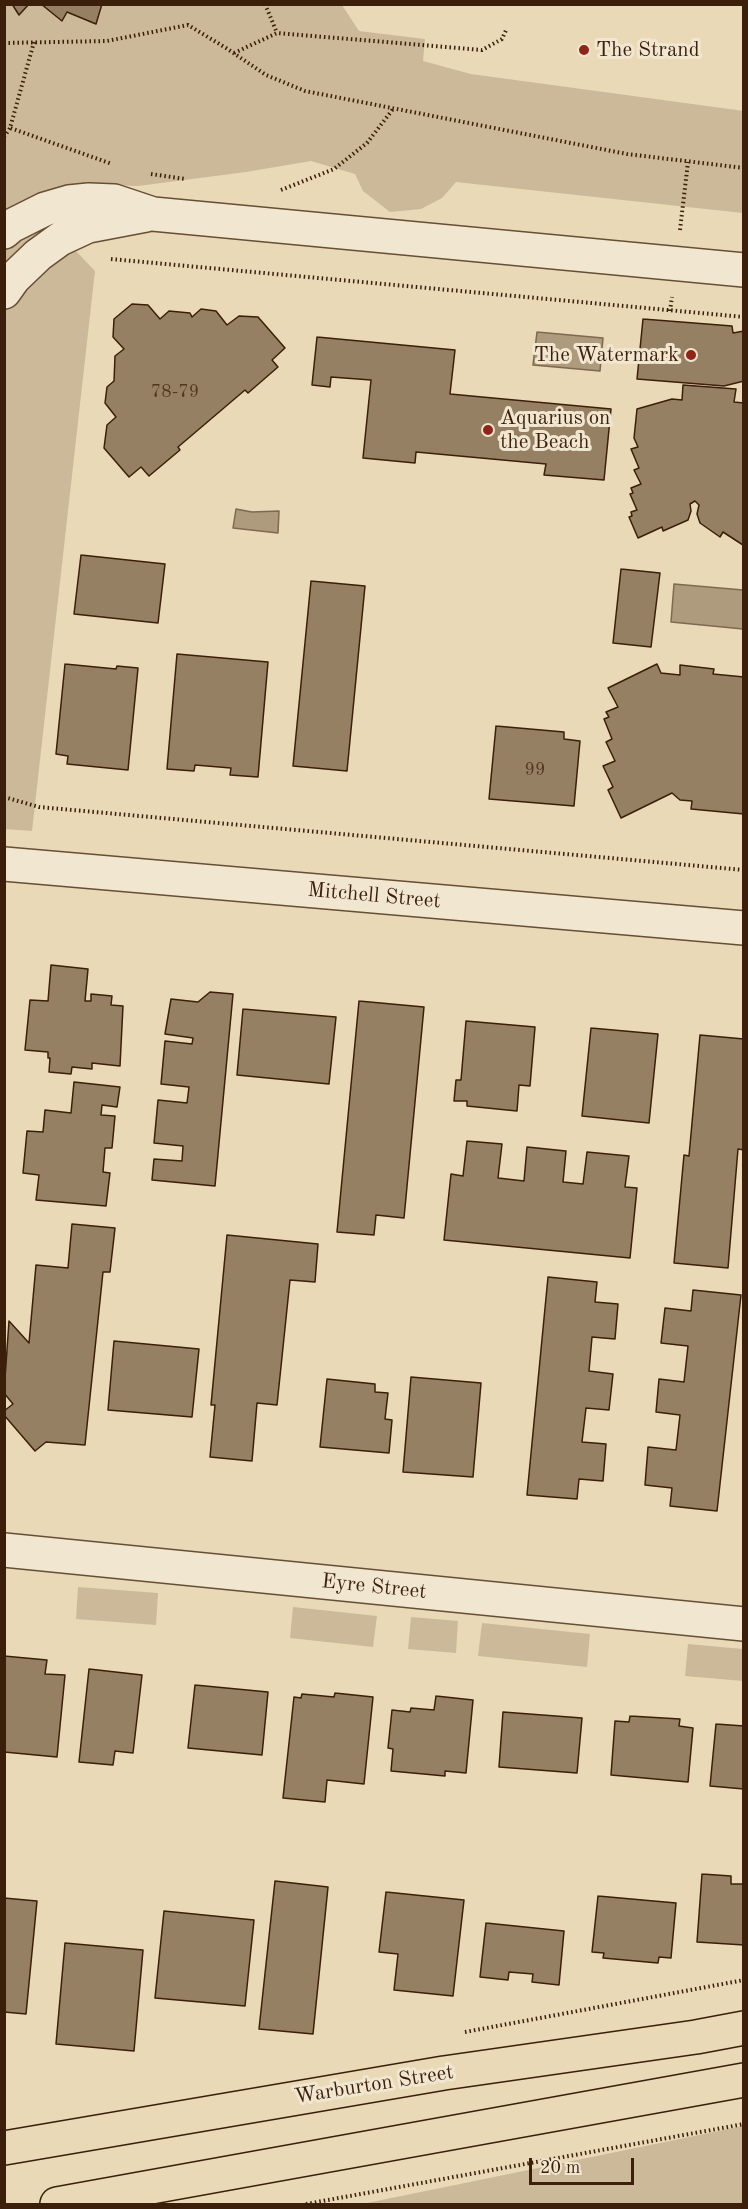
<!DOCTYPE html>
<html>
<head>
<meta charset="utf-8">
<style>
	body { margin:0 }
	#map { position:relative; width:748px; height:2209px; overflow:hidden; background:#ead9b6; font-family:"Old Standard TT",serif }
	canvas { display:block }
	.frame { position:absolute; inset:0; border:6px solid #3b1f0a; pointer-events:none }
	.scale { position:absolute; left:529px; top:2158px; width:105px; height:27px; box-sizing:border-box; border:3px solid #3b1f0a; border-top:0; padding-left:8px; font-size:18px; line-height:21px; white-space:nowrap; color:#3b1f0a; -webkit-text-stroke:4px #f1e6d0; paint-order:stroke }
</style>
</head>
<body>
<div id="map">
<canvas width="748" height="2209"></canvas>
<div class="frame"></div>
<div class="scale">20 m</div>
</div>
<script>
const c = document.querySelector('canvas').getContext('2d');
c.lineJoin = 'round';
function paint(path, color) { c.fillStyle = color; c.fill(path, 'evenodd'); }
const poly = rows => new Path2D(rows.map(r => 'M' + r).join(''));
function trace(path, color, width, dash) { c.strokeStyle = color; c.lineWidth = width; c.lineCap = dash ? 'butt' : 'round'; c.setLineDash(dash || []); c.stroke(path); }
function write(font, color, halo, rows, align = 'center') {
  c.font = font + ' "Old Standard TT",serif'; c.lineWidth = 6; c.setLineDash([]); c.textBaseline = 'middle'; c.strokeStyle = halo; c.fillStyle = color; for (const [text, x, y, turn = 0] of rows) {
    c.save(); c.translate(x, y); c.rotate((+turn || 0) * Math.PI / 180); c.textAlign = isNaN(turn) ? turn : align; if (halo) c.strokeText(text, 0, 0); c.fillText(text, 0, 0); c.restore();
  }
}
paint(poly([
	[4,5,342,5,359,31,425,39,423,61,471,74,744,111,743,213,456,182,442,198,421,209,390,212,363,191,355,174,311,161,246,172,138,186,85,184,31,204,95,271,32,831,4,829],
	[78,1587,158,1593,156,1625,76,1619],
	[293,1607,377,1616,373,1647,290,1638],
	[411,1617,458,1621,456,1653,408,1649],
	[482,1623,590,1634,587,1667,478,1656],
	[688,1644,743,1649,743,1681,685,1676],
	[743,2126,743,2204,360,2204,372,2202]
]), '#ccb999');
const water = poly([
	[537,332,603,338,600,371,533,365,537,332],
	[236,509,252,512,279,511,278,533,233,528,236,509],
	[674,584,743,590,743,629,671,622,674,584]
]);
paint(water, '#ae9a7c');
trace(water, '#80694e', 1.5);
const building = poly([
	[12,4,29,4,19,15,12,4],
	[41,4,102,4,96,24,67,12,62,21,41,4],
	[132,304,148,305,160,319,169,311,190,313,192,317,201,309,216,311,227,325,239,316,258,317,285,348,272,360,278,367,248,393,245,390,178,447,180,450,149,476,141,467,129,477,104,448,107,425,116,417,105,403,107,387,114,381,115,356,124,349,113,337,114,319,132,304],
	[643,319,732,326,733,333,744,331,744,381,724,386,637,379,643,319],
	[317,337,455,350,450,394,611,409,604,480,544,475,546,464,416,452,415,463,363,458,371,380,331,377,330,387,312,385,317,337],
	[683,385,736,389,734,402,744,403,743,545,723,532,720,537,700,523,697,514,699,505,695,501,690,504,691,511,688,520,663,531,662,527,638,538,629,517,632,516,631,512,637,510,630,494,633,493,631,488,641,484,634,470,639,468,631,449,638,447,634,438,637,409,672,399,682,400,683,385],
	[81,555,165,564,158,623,74,614,81,555],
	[621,569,660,573,651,647,613,643,621,569],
	[311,581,365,586,347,771,293,766,311,581],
	[177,654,268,662,258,777,230,775,231,768,195,765,194,771,167,769,177,654],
	[65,664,116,669,117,666,138,668,128,770,67,764,68,756,56,754,65,664],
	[657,664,661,673,680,675,680,665,714,669,713,674,744,677,744,814,691,809,692,801,680,800,672,793,621,818,608,790,613,787,603,766,615,761,606,742,612,739,604,719,609,717,606,712,618,707,608,688,657,664],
	[496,726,564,732,564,739,580,741,574,806,489,799,496,726],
	[51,965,88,969,85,1001,91,1001,91,994,112,996,111,1005,123,1006,120,1066,92,1063,92,1069,72,1067,71,1074,49,1072,50,1058,48,1058,48,1052,25,1050,30,1000,48,1001,51,965],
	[210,992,233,994,215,1186,152,1180,154,1159,182,1161,183,1146,154,1143,158,1100,187,1103,189,1087,161,1084,165,1041,192,1044,193,1038,165,1034,171,999,198,1002,210,992],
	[359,1001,424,1007,404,1218,376,1215,374,1235,337,1232,359,1001],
	[243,1009,336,1017,329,1084,237,1075,243,1009],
	[466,1021,535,1027,530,1086,519,1085,517,1111,467,1106,467,1101,454,1101,456,1080,461,1080,466,1021],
	[591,1028,658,1034,649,1123,582,1116,591,1028],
	[700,1035,744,1039,744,1150,738,1149,728,1268,674,1263,684,1155,689,1156,700,1035],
	[74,1082,120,1087,117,1107,102,1105,101,1115,115,1116,112,1148,105,1148,103,1172,110,1173,106,1206,36,1200,39,1175,23,1173,27,1131,43,1132,45,1110,71,1113,74,1082],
	[467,1141,502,1144,498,1178,524,1181,527,1147,566,1151,563,1182,583,1184,587,1152,629,1156,625,1187,637,1188,630,1258,444,1240,451,1174,463,1176,467,1141],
	[72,1224,115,1228,110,1272,103,1272,85,1445,46,1442,35,1451,4,1415,4,1411,13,1404,4,1393,9,1321,29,1343,36,1265,68,1268,72,1224],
	[227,1235,318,1244,315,1282,290,1280,277,1405,257,1403,252,1461,210,1457,215,1405,211,1405,227,1235],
	[548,1277,597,1282,595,1302,618,1304,615,1339,592,1337,589,1371,613,1374,609,1410,586,1408,582,1442,606,1444,603,1481,579,1479,577,1499,527,1495,548,1277],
	[693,1290,741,1295,717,1511,670,1506,672,1488,645,1485,648,1447,676,1450,680,1415,656,1412,659,1379,684,1382,688,1346,661,1343,665,1308,691,1311,693,1290],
	[114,1341,199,1349,192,1417,108,1410,114,1341],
	[411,1377,481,1383,473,1477,403,1472,411,1377],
	[327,1379,375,1384,375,1392,388,1393,385,1419,392,1420,389,1453,320,1447,327,1379],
	[4,1656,47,1660,45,1674,65,1675,57,1757,4,1752,4,1656],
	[89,1669,142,1675,133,1753,115,1751,113,1765,79,1762,89,1669],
	[195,1685,268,1692,262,1755,188,1748,195,1685],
	[335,1693,373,1697,364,1784,327,1780,325,1802,283,1798,294,1697,301,1698,302,1694,334,1697,335,1693],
	[436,1696,473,1700,466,1773,445,1771,445,1776,391,1771,393,1749,388,1748,392,1710,410,1712,411,1708,434,1710,436,1696],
	[503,1712,582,1718,577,1773,499,1767,503,1712],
	[630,1716,680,1719,679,1726,693,1728,688,1782,611,1775,615,1721,629,1722,630,1716],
	[716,1724,744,1726,744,1789,710,1786,716,1724],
	[702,1874,731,1876,731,1884,744,1884,744,1945,697,1942,702,1874],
	[275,1881,328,1887,313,2034,259,2029,275,1881],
	[386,1892,464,1900,453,1996,394,1990,398,1954,379,1952,386,1892],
	[598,1896,676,1903,671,1958,659,1957,658,1963,603,1958,604,1953,592,1952,598,1896],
	[4,1898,37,1901,26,2014,4,2012,4,1898],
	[164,1911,254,1920,245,2006,155,1998,164,1911],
	[486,1923,564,1931,559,1985,532,1982,533,1974,509,1972,508,1980,480,1977,486,1923],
	[65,1943,143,1950,134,2051,56,2044,65,1943]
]);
paint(building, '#968063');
trace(building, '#3b1f0a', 1.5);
const minor = poly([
	[4,232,11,226,45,209,69,202,89,200,114,201,153,214,744,270],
	[4,292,14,278,38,255,60,239,88,226,146,215],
	[4,864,744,928],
	[4,1550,744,1624]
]);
const major = poly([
	[4,2148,444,2073,696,2037,744,2028],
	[57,2204,744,2080]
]);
trace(minor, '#674e35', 36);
trace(major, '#3b1f0a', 36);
trace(poly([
	[265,4,277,33],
	[34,42,10,128,112,164],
	[4,43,107,41,188,25,226,48,266,75,305,91,627,154,744,168],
	[234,53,277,33,482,50,502,39,507,28],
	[4,137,10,128],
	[151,174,185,179],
	[281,190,334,169,367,143,393,109],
	[680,230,688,162],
	[111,259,744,317],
	[670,311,672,297],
	[4,797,39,807,744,870],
	[465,2032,744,1980],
	[306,2204,744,2124]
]), '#3b1f0a', 4, [1.5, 3]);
trace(minor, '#f1e6d0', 33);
trace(major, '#ead9b6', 33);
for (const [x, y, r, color] of [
	[584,50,6,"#8f2418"],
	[691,355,6,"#8f2418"],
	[488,430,6,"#8f2418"]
]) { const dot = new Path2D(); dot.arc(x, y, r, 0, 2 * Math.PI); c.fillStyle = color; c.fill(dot); trace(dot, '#f1e6d0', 2); }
write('18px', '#523720', null, [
	["78-79",175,392],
	["99",535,770]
]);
write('21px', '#3b1f0a', '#f1e6d0', [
	["The Strand",596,50],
	["The Watermark",679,355,"right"],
	["Aquarius on",500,418],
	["the Beach",500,442]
], 'left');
write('21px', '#3b1f0a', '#f1e6d0', [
	["Mitchell Street",374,896,5],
	["Eyre Street",374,1587,6],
	["Warburton Street",374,2085,-9]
]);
</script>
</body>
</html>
